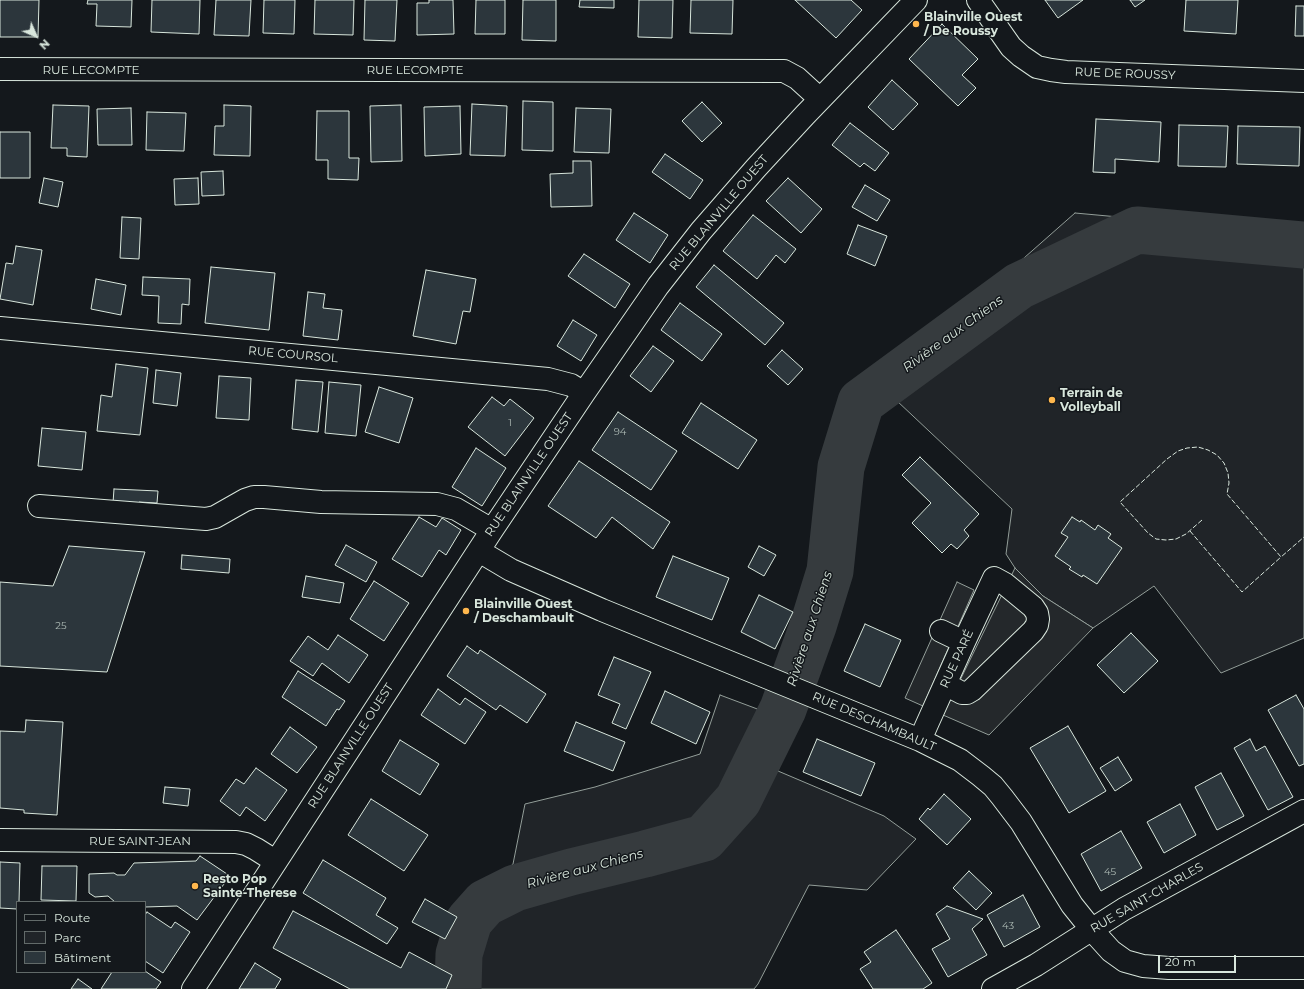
<!DOCTYPE html>
<html>
<head>
<meta charset="utf-8">
<style>
	body { margin:0 }
	#map { position:relative; width:1304px; height:989px; overflow:hidden; background:#14181c; font-family:Montserrat,sans-serif }
	canvas { display:block }
	.legend { position:absolute; left:16px; top:901px; width:130px; height:72px; box-sizing:border-box; background:#14181c; border:1px solid #626a69; margin:0; padding:5px 7px; list-style:none; font-size:12px; color:#d8e6dc }
	.legend li { display:flex; align-items:center; gap:8px; height:20px }
	.legend b { width:20px; border:1px solid #626a69 }
	.north { position:absolute; left:16px; top:16px; width:40px; height:40px; -webkit-text-stroke:3px #14181c; paint-order:stroke; rotate:135deg; font-size:11px; font-weight:700; line-height:16px; text-align:center; color:#d8e6dc }
	.north::after { content:''; display:block; margin:auto; width:14px; height:18px; background:#d8e6dc; clip-path:polygon(50% 0,100% 100%,50% 72%,0 100%) }
	.scale { position:absolute; left:1158px; top:955px; width:78px; height:18px; box-sizing:border-box; border:2px solid #d8e6dc; border-top:0; padding-left:5px; font-size:12px; line-height:14px; white-space:nowrap; color:#d8e6dc; -webkit-text-stroke:3px #14181c; paint-order:stroke }
</style>
</head>
<body>
<div id="map">
<canvas width="1304" height="989"></canvas>
<ul class="legend">
<li><b style="height:5px;background:#14181c"></b>Route</li>
<li><b style="height:11px;background:#202428"></b>Parc</li>
<li><b style="height:11px;background:#2c363c"></b>Bâtiment</li>
</ul>
<div class="north">N</div>
<div class="scale">20 m</div>
</div>
<script>
const c = document.querySelector('canvas').getContext('2d');
c.lineJoin = 'round';
function paint(path, color) { c.fillStyle = color; c.fill(path, 'evenodd'); }
const poly = rows => new Path2D(rows.map(r => 'M' + r).join(''));
function trace(path, color, width, dash) { c.strokeStyle = color; c.lineWidth = width; c.lineCap = dash ? 'butt' : 'round'; c.setLineDash(dash || []); c.stroke(path); }
function write(font, color, halo, rows, align = 'center') {
  c.font = font + ' Montserrat,sans-serif'; c.lineWidth = 3; c.setLineDash([]); c.textBaseline = 'middle'; c.strokeStyle = halo; c.fillStyle = color; for (const [text, x, y, turn = 0] of rows) {
    c.save(); c.translate(x, y); c.rotate((+turn || 0) * Math.PI / 180); c.textAlign = isNaN(turn) ? turn : align; if (halo) c.strokeText(text, 0, 0); c.fillText(text, 0, 0); c.restore();
  }
}
const green = poly([
	[1075,213,1304,234,1304,638,1221,673,1154,586,1093,628,1043,596,1015,568,1006,554,1012,509,880,385,1075,213],
	[720,695,792,722,778,771,884,816,916,839,867,890,809,885,758,984,754,989,472,989,475,986,448,942,470,902,513,864,525,804,595,787,700,754,720,695]
]);
paint(green, '#202428');
trace(green, '#939e99', 1);
const parking = poly([
	[1015,568,1043,596,1093,628,989,735,943,715,1015,568],
	[957,582,974,590,923,706,905,698,957,582]
]);
paint(parking, '#24282b');
trace(parking, '#939e99', 1);
trace(poly([
	[458,989,459,954,469,921,485,903,515,888,571,872,645,854,704,838,738,800,783,709,813,626,830,571,841,467,861,402,1019,286,1137,230,1304,245]
]), '#363b3e', 47);
const building = poly([
	[0,0,39,0,38,37,0,37,0,0],
	[88,0,132,0,131,27,96,26,97,4,87,4,88,0],
	[152,0,200,0,199,34,151,32,152,0],
	[216,0,251,0,249,36,214,35,216,0],
	[264,0,295,0,294,34,263,33,264,0],
	[315,0,354,0,353,35,314,34,315,0],
	[365,0,397,0,395,41,364,40,365,0],
	[429,0,453,0,454,34,417,35,417,3,429,3,429,0],
	[476,0,505,0,505,34,475,34,476,0],
	[523,0,556,0,556,41,522,40,523,0],
	[580,0,614,0,614,8,579,7,580,0],
	[639,0,673,0,672,38,638,37,639,0],
	[691,0,733,0,732,34,690,33,691,0],
	[795,0,851,0,862,10,836,38,795,0],
	[1045,0,1083,0,1058,18,1045,0],
	[1130,0,1145,0,1135,7,1130,0],
	[1186,0,1238,0,1236,34,1184,31,1186,0],
	[1296,6,1304,6,1304,36,1295,36,1296,6],
	[942,24,978,59,962,75,976,88,958,106,909,59,942,24],
	[892,80,918,104,893,130,868,107,892,80],
	[523,101,553,102,553,151,522,150,523,101],
	[702,102,722,123,702,142,682,121,702,102],
	[472,104,507,106,505,156,470,155,472,104],
	[53,105,89,106,87,157,67,156,67,148,51,148,53,105],
	[224,105,251,106,250,156,214,155,215,126,224,126,224,105],
	[401,105,402,161,371,162,370,106,401,105],
	[460,106,461,154,425,156,424,107,460,106],
	[131,108,132,145,98,145,97,109,131,108],
	[576,108,611,109,609,153,574,152,576,108],
	[317,111,349,111,349,158,359,158,358,180,328,179,328,160,316,160,317,111],
	[147,112,186,113,184,151,146,150,147,112],
	[1096,119,1161,122,1159,162,1115,159,1115,173,1093,172,1096,119],
	[850,123,889,153,875,171,864,163,860,167,832,145,850,123],
	[1179,125,1228,126,1226,167,1178,166,1179,125],
	[1238,126,1300,127,1299,166,1237,164,1238,126],
	[0,132,30,132,30,178,0,178,0,132],
	[665,154,703,180,690,199,652,172,665,154],
	[573,161,591,161,592,206,551,207,550,174,573,173,573,161],
	[223,171,224,195,202,196,201,172,223,171],
	[44,178,63,182,58,207,39,203,44,178],
	[198,178,199,204,175,205,174,179,198,178],
	[788,178,822,209,801,233,766,201,788,178],
	[865,185,890,200,877,221,852,207,865,185],
	[634,213,668,235,650,263,616,240,634,213],
	[753,215,796,249,785,263,776,255,757,279,723,251,753,215],
	[122,217,141,218,139,259,120,258,122,217],
	[858,225,887,236,875,266,847,254,858,225],
	[16,246,42,250,33,305,0,299,6,263,13,264,16,246],
	[584,254,630,284,615,308,568,276,584,254],
	[714,265,784,323,765,345,696,287,714,265],
	[211,267,275,273,269,330,205,323,211,267],
	[426,270,476,279,470,312,463,311,456,344,413,336,426,270],
	[143,277,190,279,189,305,182,304,181,324,158,323,159,296,142,295,143,277],
	[96,279,126,285,121,315,91,309,96,279],
	[308,292,325,294,323,308,342,310,338,340,303,336,308,292],
	[680,303,722,334,702,361,661,330,680,303],
	[573,320,597,335,581,361,557,346,573,320],
	[653,346,674,361,651,392,630,376,653,346],
	[782,350,803,369,788,385,767,366,782,350],
	[116,364,148,368,140,435,97,431,101,395,112,397,116,364],
	[156,370,181,373,177,406,153,403,156,370],
	[219,376,251,378,249,420,216,418,219,376],
	[296,380,323,382,318,432,292,429,296,380],
	[329,382,361,385,356,436,325,433,329,382],
	[379,387,413,398,399,443,365,432,379,387],
	[492,397,504,406,510,399,534,418,505,456,468,427,492,397],
	[701,403,757,440,738,469,682,433,701,403],
	[618,412,677,451,651,490,592,450,618,412],
	[42,428,86,432,82,470,38,466,42,428],
	[476,448,506,468,482,506,452,487,476,448],
	[920,457,979,514,964,530,969,536,957,549,951,544,942,553,912,523,931,503,902,475,920,457],
	[579,461,670,522,653,549,612,517,596,538,548,506,579,461],
	[114,489,158,491,157,503,139,502,139,504,113,503,114,489],
	[419,517,436,527,442,518,461,530,446,555,439,550,422,577,392,559,419,517],
	[1072,517,1080,522,1081,520,1095,530,1098,525,1111,534,1108,538,1122,548,1097,584,1083,575,1082,577,1069,569,1071,567,1055,556,1068,537,1061,533,1072,517],
	[346,545,377,562,366,582,335,565,346,545],
	[69,546,145,552,107,672,0,666,0,582,53,586,69,546],
	[759,546,776,555,764,576,748,567,759,546],
	[182,555,230,559,229,573,181,569,182,555],
	[673,556,729,578,712,620,656,597,673,556],
	[306,576,344,583,340,603,302,597,306,576],
	[374,581,409,603,384,641,350,619,374,581],
	[759,595,793,612,775,649,741,632,759,595],
	[865,624,901,640,880,687,844,671,865,624],
	[1131,633,1158,661,1124,693,1097,665,1131,633],
	[338,635,368,655,349,683,322,663,313,676,290,661,308,636,328,650,338,635],
	[467,646,478,654,480,650,546,694,527,723,500,705,496,710,447,676,467,646],
	[614,657,651,672,626,729,612,723,620,704,598,695,614,657],
	[298,671,345,701,339,710,337,709,326,726,282,697,298,671],
	[438,689,460,705,465,698,486,712,465,744,421,715,438,689],
	[665,691,710,712,696,744,651,723,665,691],
	[1296,695,1304,709,1304,764,1299,766,1268,710,1296,695],
	[26,720,63,722,57,815,24,813,24,810,0,808,0,731,25,732,26,720],
	[576,722,625,742,613,771,564,751,576,722],
	[1068,726,1106,791,1069,813,1030,748,1068,726],
	[290,727,317,747,297,773,271,754,290,727],
	[817,739,875,763,861,796,803,772,817,739],
	[1250,739,1256,751,1265,746,1293,797,1268,810,1234,748,1250,739],
	[400,740,439,764,420,795,382,771,400,740],
	[1118,757,1132,780,1115,791,1100,768,1118,757],
	[256,768,287,790,265,821,246,807,240,816,220,801,236,779,244,784,256,768],
	[1221,773,1244,816,1217,830,1195,787,1221,773],
	[165,787,190,789,188,806,163,803,165,787],
	[944,794,971,819,947,845,919,819,928,808,930,810,944,794],
	[371,799,428,835,404,871,348,835,371,799],
	[1180,804,1196,835,1164,853,1147,822,1180,804],
	[1121,831,1142,868,1101,891,1081,854,1121,831],
	[200,856,230,876,197,920,177,906,145,907,145,902,115,902,108,896,95,897,89,893,89,874,114,873,117,875,125,875,134,863,196,861,200,856],
	[323,860,386,898,376,915,398,928,387,944,303,893,323,860],
	[0,862,20,863,19,902,17,902,17,909,0,908,0,862],
	[42,866,77,866,76,901,41,900,42,866],
	[969,871,992,893,976,910,953,888,969,871],
	[1023,895,1040,927,1004,947,987,915,1023,895],
	[425,899,457,917,445,939,412,922,425,899],
	[947,906,983,919,972,929,987,955,948,977,932,949,950,939,936,914,947,906],
	[293,911,401,968,409,952,452,975,446,989,350,989,273,948,293,911],
	[147,912,171,928,175,922,190,932,163,973,145,961,145,915,147,912],
	[896,930,932,983,923,989,873,989,860,969,871,962,864,952,896,930],
	[255,963,281,979,275,989,239,989,255,963],
	[145,971,161,982,156,989,101,989,112,972,145,972,145,971],
	[78,979,92,989,71,989,78,979]
]);
paint(building, '#2c363c');
trace(building, '#d8e6dc', 1);
const minor = poly([
	[978,0,1011,47,1021,56,1037,67,1051,70,1066,72,1304,81],
	[0,69,776,71,784,71,797,78,820,99],
	[0,328,548,379,571,385,584,393],
	[39,506,206,519,215,517,245,500,254,497,264,497,321,502,437,504,456,509,492,530],
	[479,551,511,570,602,610,920,740,960,760,981,776,993,786,1002,797,1021,822,1072,905,1092,930,1111,951,1125,961,1143,966,1169,968,1304,968],
	[941,631,964,642],
	[920,740,928,722,964,642,994,578,1005,584,1033,607,1037,613,1038,619,1037,625,1033,631,972,690,967,693,962,693,945,684],
	[0,840,236,842,246,844,256,849,275,861],
	[193,989,492,530,584,393,658,286,701,231,756,168,805,115,916,0],
	[993,989,1036,965,1124,909,1304,811]
]);
trace(minor, '#d8e6dc', 24);
trace(minor, '#14181c', 22);
trace(poly([
	[1202,520,1186,534,1176,539,1166,540,1156,539,1148,533,1120,502,1167,459,1178,451,1187,448,1198,447,1208,450,1217,455,1224,463,1228,473,1229,483,1227,494,1281,557,1304,537],
	[1190,531,1242,592,1281,557]
]), '#d8e6dc', 1, [5, 2]);
for (const [x, y, r, color] of [
	[916,24,4,"#ffb74d"],
	[1052,400,4,"#ffb74d"],
	[466,611,4,"#ffb74d"],
	[195,886,4,"#ffb74d"]
]) { const dot = new Path2D(); dot.arc(x, y, r, 0, 2 * Math.PI); c.fillStyle = color; c.fill(dot); trace(dot, '#14181c', 1.5); }
write('10px', '#adbab4', null, [
	["1",510,423],
	["94",620,432],
	["25",61,626],
	["45",1110,872],
	["43",1008,926]
]);
write('bold 12px', '#d8e6dc', '#14181c', [
	["Blainville Ouest",924,17],
	["/ De Roussy",924,31],
	["Terrain de",1060,393],
	["Volleyball",1060,407],
	["Blainville Ouest",474,604],
	["/ Deschambault",474,618],
	["Resto Pop",203,879],
	["Sainte-Therese",203,893]
], 'left');
write('12px', '#d8e6dc', '#14181c', [
	["RUE LECOMPTE",91,70],
	["RUE LECOMPTE",415,70],
	["RUE DE ROUSSY",1125,74,2],
	["RUE BLAINVILLE OUEST",719,213,-50],
	["RUE COURSOL",293,355,5],
	["RUE BLAINVILLE OUEST",529,475,-56],
	["RUE PARÉ",957,659,-65],
	["RUE DESCHAMBAULT",874,722,23],
	["RUE BLAINVILLE OUEST",351,746,-57],
	["RUE SAINT-JEAN",140,841],
	["RUE SAINT-CHARLES",1147,898,-30]
]);
write('italic 13px', '#d8e6dc', '#14181c', [
	["Rivière aux Chiens",953,334,-36],
	["Rivière aux Chiens",810,629,-72],
	["Rivière aux Chiens",585,869,-15]
]);
</script>
</body>
</html>
